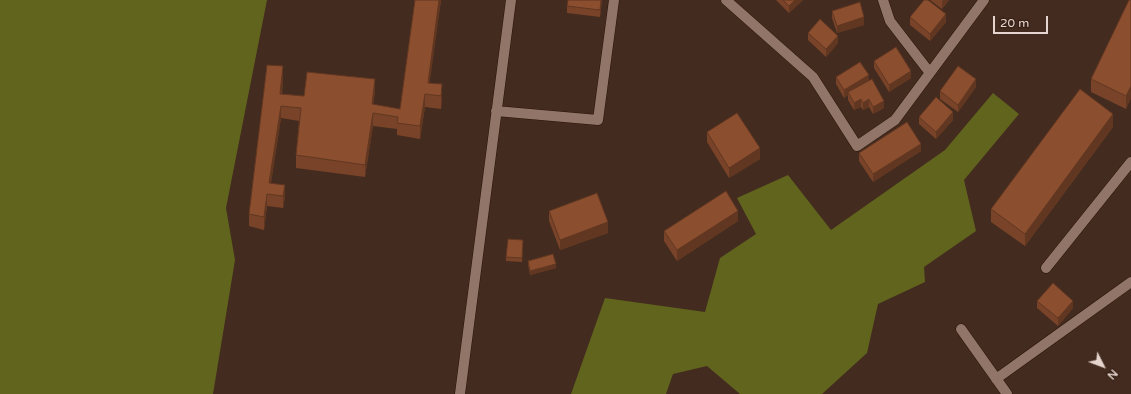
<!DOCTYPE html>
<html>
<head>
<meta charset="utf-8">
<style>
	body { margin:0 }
	#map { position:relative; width:1131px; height:394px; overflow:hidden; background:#432b1f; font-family:"Varela Round",sans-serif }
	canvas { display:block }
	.north { position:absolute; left:1083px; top:346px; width:40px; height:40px; -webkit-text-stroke:3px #382116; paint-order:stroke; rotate:132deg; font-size:11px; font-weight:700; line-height:16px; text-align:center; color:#e5d5ce }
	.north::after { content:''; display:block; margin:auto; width:14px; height:18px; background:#e5d5ce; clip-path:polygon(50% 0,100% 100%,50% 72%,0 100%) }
	.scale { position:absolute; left:993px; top:16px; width:55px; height:18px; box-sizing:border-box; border:2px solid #e5d5ce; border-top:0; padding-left:5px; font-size:12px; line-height:14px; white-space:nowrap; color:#e5d5ce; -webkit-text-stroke:3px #382116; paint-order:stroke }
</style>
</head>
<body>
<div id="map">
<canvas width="1131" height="394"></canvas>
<div class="north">N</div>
<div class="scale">20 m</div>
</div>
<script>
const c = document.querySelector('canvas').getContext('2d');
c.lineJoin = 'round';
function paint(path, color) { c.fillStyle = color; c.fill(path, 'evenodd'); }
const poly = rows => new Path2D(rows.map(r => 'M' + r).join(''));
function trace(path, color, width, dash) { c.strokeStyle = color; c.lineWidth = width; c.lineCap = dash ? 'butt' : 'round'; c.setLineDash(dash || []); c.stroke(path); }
paint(poly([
	[0,0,267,0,226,208,235,260,213,394,0,394],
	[993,93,1019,114,964,180,976,231,924,267,925,282,878,304,867,353,822,394,740,394,707,366,673,374,666,394,571,394,605,298,705,312,720,258,756,234,737,198,788,175,831,230,945,150]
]), '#60641d');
const minor = poly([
	[726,0,813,77,857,146,895,120,984,0],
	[883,0,890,21,930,73],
	[496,111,598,120,614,0],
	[1046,268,1131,162],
	[961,329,1007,394],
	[996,379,1131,282],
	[460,394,511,0]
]);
trace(minor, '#281308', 11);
trace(minor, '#917568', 10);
paint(poly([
	[415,0,441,0,429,83,442,96,441,109,425,107,420,139,397,135,397,129,373,126,365,177,296,168,296,155,299,121,281,118,271,183,285,197,283,208,267,206,264,230,249,226,249,214,283,79,282,94,304,96,375,91,373,104,400,109],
	[602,0,600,17,567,13,567,6],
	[776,0,803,0,789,13],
	[930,0,949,0,942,9],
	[1131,0,1131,98,1126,109,1091,92,1091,79],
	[832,11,864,25,837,33,832,18],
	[910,17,946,22,930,41,910,25],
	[808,33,838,43,826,57,808,40],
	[874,61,911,78,889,92,874,68],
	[836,77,869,81,884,108,873,114,869,107,863,110,861,107,854,110,848,100,848,95,844,98,836,84],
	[976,87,958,112,940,99,940,91],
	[919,117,953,120,936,139,919,124],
	[1113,127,1025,246,991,222,991,209],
	[707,132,760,159,729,178,707,142],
	[921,151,873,182,859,161,859,153],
	[549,211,608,233,560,250,549,221],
	[738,221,677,261,664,241,664,231],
	[523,244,522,262,506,261,506,257],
	[528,261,556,268,530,275,528,265],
	[1037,301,1073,308,1058,326,1037,308]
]), '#784328');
paint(poly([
	[439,0,441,0,428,96,428,83],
	[601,0,602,0,600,17,600,10],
	[795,0,803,0,789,13,789,6],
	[943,0,949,0,942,9,942,2],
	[946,14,946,22,930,41,930,34],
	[864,17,864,25,837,33,837,26],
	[838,36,838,43,826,57,826,49],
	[283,66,283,79,280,107,280,94],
	[911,71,911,78,889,92,889,85],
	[869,75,869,83,848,92,848,95,844,98,844,90],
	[375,79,375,91,372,116,372,104],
	[976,79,976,87,958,112,958,105],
	[442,84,442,96,441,109,441,96],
	[1131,86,1131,98,1126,109,1126,96],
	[425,94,425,107,420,139,420,126],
	[861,99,861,107,854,110,854,103],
	[869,99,869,107,863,110,863,103],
	[884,101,884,108,873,114,873,107],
	[281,106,281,118,269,195,269,183],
	[953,112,953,120,936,139,936,132],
	[373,113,373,126,365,177,365,165],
	[1113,114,1113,127,1025,246,1025,234],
	[921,144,921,151,873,182,873,174],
	[760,148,760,159,729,178,729,168],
	[285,185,285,197,283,208,283,196],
	[267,194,267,206,264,230,264,217],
	[738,211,738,221,677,261,677,250],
	[608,222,608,233,560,250,560,240],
	[556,264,556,268,530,275,530,271],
	[1073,301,1073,308,1058,326,1058,318]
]), '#613721');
const building = poly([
	[415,0,439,0,428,83,442,84,441,96,425,94,420,126,397,123,398,117,373,113,365,165,296,155,301,108,281,106,269,183,285,185,283,196,267,194,264,217,249,214,267,65,283,66,280,94,304,96,307,72,375,79,372,104,400,109,415,0],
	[568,0,601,0,600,10,567,6,568,0],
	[783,0,795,0,789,6,783,0],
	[924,0,928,0,946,14,930,34,910,17,924,0],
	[1129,0,1131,0,1131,86,1126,96,1091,79,1129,0],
	[860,2,864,17,837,26,832,11,860,2],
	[820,19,838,36,826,49,808,33,820,19],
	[896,47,911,71,889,85,874,61,896,47],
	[860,62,869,75,844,90,836,77,860,62],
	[958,66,976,79,958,105,940,91,958,66],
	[872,79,884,101,873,107,869,99,863,103,861,99,854,103,848,92,872,79],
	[1080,89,1113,114,1025,234,991,209,1080,89],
	[936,97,953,112,936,132,919,117,936,97],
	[737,113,760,148,729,168,707,132,737,113],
	[907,122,921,144,873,174,859,153,907,122],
	[726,191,738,211,677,250,664,231,726,191],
	[597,193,608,222,560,240,549,211,597,193],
	[508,239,523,240,522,258,506,257,508,239],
	[553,254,556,264,530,271,528,261,553,254],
	[1053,283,1073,301,1058,318,1037,301,1053,283]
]);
paint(building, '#8b4e2f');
trace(building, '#613721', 1);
</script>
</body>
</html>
